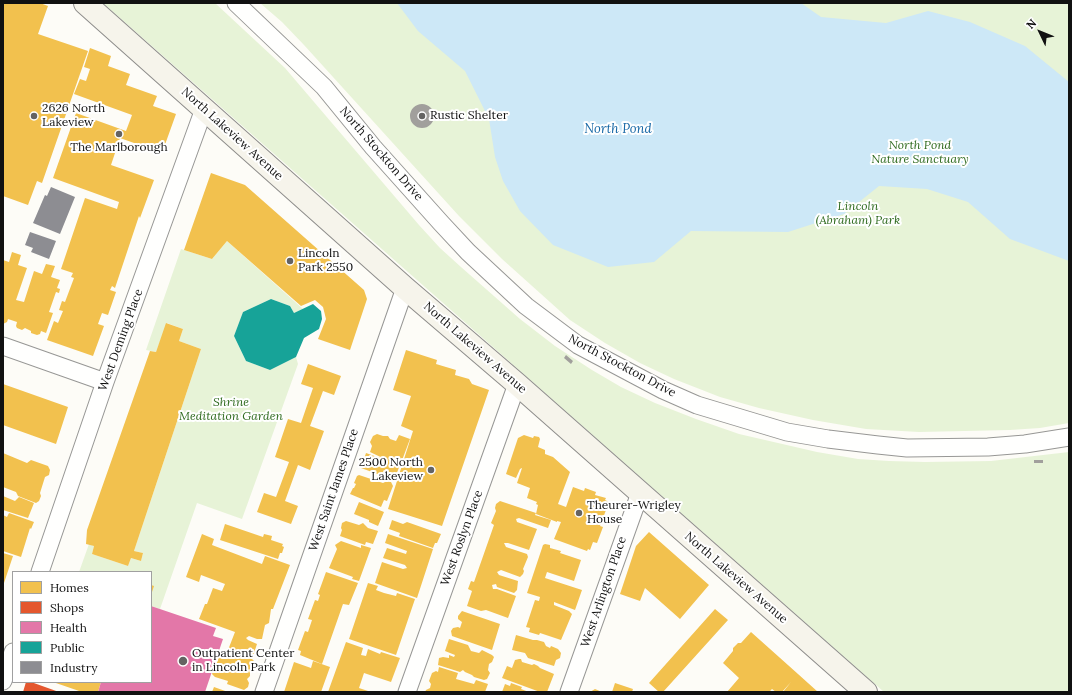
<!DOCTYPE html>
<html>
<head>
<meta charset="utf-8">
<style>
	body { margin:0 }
	#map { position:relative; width:1072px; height:695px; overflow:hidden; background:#fdfcf7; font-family:Lora,serif }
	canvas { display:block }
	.frame { position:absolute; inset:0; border:4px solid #111; pointer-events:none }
	.legend { position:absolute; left:12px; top:571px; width:140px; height:112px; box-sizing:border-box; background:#fff; border:1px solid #a0a0a0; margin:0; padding:5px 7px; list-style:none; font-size:12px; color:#111 }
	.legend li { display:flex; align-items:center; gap:8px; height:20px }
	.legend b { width:20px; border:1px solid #a0a0a0 }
	.north { position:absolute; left:1020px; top:12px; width:40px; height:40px; -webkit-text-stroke:3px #fff; paint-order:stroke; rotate:313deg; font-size:11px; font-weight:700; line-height:16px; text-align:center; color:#111 }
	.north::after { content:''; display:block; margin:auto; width:14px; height:18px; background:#111; clip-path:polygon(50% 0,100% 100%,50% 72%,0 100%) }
</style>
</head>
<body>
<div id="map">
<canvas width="1072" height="695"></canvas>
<div class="frame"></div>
<ul class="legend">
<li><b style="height:11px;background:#f2c14e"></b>Homes</li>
<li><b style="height:11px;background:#e4572e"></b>Shops</li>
<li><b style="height:11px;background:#e377a8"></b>Health</li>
<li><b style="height:11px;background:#17a398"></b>Public</li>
<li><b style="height:11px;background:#8d8d92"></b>Industry</li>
</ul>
<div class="north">N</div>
</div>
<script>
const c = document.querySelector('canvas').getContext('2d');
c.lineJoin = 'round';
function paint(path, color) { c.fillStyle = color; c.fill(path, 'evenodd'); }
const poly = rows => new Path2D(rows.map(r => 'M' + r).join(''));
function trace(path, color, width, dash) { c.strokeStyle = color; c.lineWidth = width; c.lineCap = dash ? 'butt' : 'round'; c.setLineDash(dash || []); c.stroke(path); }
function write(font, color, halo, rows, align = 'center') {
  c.font = font + ' Lora,serif'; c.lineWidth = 4; c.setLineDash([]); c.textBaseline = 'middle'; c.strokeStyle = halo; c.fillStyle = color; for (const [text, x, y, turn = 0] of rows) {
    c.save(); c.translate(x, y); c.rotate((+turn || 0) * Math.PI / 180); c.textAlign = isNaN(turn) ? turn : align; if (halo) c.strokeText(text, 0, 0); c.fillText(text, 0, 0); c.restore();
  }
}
paint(poly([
	[103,3,215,3,285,68,419,225,440,248,461,267,520,319,555,346,592,370,621,387,655,403,696,419,739,434,817,452,858,459,889,461,925,462,991,461,1069,452,1069,692,884,692],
	[260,3,1069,3,1069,423,1040,428,1010,430,919,432,866,429,813,420,759,408,720,397,674,379,640,363,605,343,570,320,502,259,459,216,304,45,282,22],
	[227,241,303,309,294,313,290,306,271,299,243,312,234,336,246,361,270,370,296,357,298,364,242,519,197,503,160,609,151,606,151,572,79,572,89,544,94,546,92,554,128,566,131,558,141,561,143,553,134,551,201,349,179,341,183,329,167,323,156,352,146,350,181,249,212,259]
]), '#e7f3d7');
paint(poly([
	[397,3,801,3,821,17,886,23,928,11,970,22,1025,46,1069,82,1069,261,1010,239,968,202,927,189,879,186,844,214,788,232,691,231,654,262,608,267,553,245,520,211,503,181,495,157,489,119,465,71,418,31]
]), '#cde8f7');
paint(poly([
	[3,3,40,3,48,6,38,34,88,51,42,183,37,181,28,205,3,196],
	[90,48,111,56,108,66,130,74,126,85,157,96,153,106,176,114,162,153,120,138,111,165,154,180,140,218,139,216,115,288,112,286,110,290,116,292,108,315,102,313,98,324,104,326,93,356,47,340,54,321,58,323,63,311,59,310,62,301,65,302,74,278,71,277,73,273,61,269,85,198,117,209,119,202,53,178,76,113,126,131,132,115,74,94,80,79,86,81,90,69,84,67],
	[211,173,245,185,364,290,367,299,350,350,318,339,326,319,323,307,315,300,301,306,227,241,212,259,184,250],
	[12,252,21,255,18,265,27,268,16,300,24,302,34,271,42,274,46,264,55,266,51,277,60,280,57,288,60,289,59,293,56,292,49,312,53,313,46,333,41,331,40,334,37,335,31,333,31,331,25,328,22,330,17,328,16,326,17,322,8,319,7,322,3,324,3,260,9,262],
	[166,323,183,329,179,341,201,349,134,551,143,553,141,561,131,558,128,566,92,554,94,546,86,544,87,530,150,351,156,352],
	[406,350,437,360,436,364,456,370,455,375,469,379,472,384,489,390,442,526,388,509,413,431,401,426,411,396,393,390],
	[308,364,341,376,334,395,323,391,310,426,324,431,310,470,298,465,285,501,298,506,291,524,257,512,264,493,276,497,289,462,275,457,288,419,301,423,313,388,301,384],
	[3,384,68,407,56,444,3,425],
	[377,434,383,436,388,436,390,439,396,441,399,435,410,439,401,463,393,460,389,461,370,452,372,446,370,442,373,436],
	[524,435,533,438,534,436,539,437,540,439,538,447,545,450,545,454,553,457,570,472,558,504,566,507,573,487,584,491,585,488,596,492,595,495,606,498,605,500,609,502,600,526,603,527,597,543,593,542,590,550,588,549,587,551,554,539,561,522,557,521,557,522,536,514,538,505,536,504,537,502,527,498,530,488,517,483,522,468,520,469,516,478,506,474,518,438],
	[3,453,27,463,31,460,48,466,50,470,49,475,45,477,40,493,41,496,39,501,36,503,18,496,16,492,3,487],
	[366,453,400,465,394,480,361,468],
	[359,475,383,483,387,481,391,482,393,486,387,501,384,500,381,507,350,494,353,488,354,488,356,484,354,483,357,476],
	[3,496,15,501,19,497,34,503,28,518,3,510],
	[500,501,536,513,535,515,551,520,548,528,519,518,516,519,517,522,537,529,529,550,508,543,504,543,506,547,527,554,528,557,523,569,524,571,523,574,520,577,501,570,497,572,499,575,518,581,517,590,514,593,497,587,496,584,492,585,493,589,497,589,516,596,508,618,486,610,481,611,467,606,472,591,468,589,471,581,474,582,494,525,491,523,496,511,495,508,496,504],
	[359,502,384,512,378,526,369,522,369,520,354,514],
	[9,513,34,522,31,529,30,528,21,557,3,551,3,515,7,517],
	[392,520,403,524,407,522,441,534,437,543,435,543,433,548,399,536,400,533,389,529],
	[346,521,359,525,363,523,368,528,378,531,373,544,366,542,365,545,340,536,342,530,341,528,342,523],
	[225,524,263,537,264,534,272,536,271,540,283,544,282,546,284,547,282,553,280,553,278,559,220,540],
	[649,532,709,585,680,619,645,588,640,601,620,594,636,546],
	[202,534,214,539,212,545,262,564,265,556,290,565,273,609,271,609,269,623,265,625,262,639,257,639,249,636,246,638,248,640,257,644,252,659,254,661,255,665,254,668,250,671,250,676,247,679,249,683,248,687,244,690,227,684,228,681,215,677,212,674,221,651,236,657,237,653,228,650,235,632,199,619,205,604,207,604,213,588,222,591,225,584,201,575,199,582,186,577],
	[388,534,433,549,417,598,375,583,382,562,403,569,407,568,405,565,383,558,387,548,406,554,407,551,385,543],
	[341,541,361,548,361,545,371,548,359,581,352,579,353,577,329,568,337,549,335,545],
	[545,544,550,545,550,548,561,551,560,553,581,560,574,581,547,572,545,578,582,590,575,610,554,602,554,605,569,611,572,614,561,640,540,633,539,635,529,632,530,628,526,627,535,600,539,601,540,597,527,593,543,545],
	[3,553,13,556,3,586],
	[326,572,358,583,349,605,343,604,322,664,300,655,301,651,298,650,305,631,308,632,312,620,308,619,315,600,318,601,320,595,318,594],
	[368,583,378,586,376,590,384,593,396,596,397,593,415,599,396,655,349,639],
	[151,585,154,586,151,595],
	[715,609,728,620,663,692,659,692,649,683],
	[462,611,500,624,492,650,452,636,451,631,453,628,458,627,460,628,462,622,458,619,458,616],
	[751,632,798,674,818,692,783,692,791,682,782,692,776,692,772,689,769,692,727,692,739,678,723,663,733,651,733,648,738,643,741,643],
	[516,635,533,640,537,640,544,642,546,646,550,648,551,646,558,649,561,653,560,658,556,660,554,666,528,658,525,653,512,650],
	[449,639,468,645,471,651,479,653,482,650,492,655,494,657,492,662,489,664,488,670,490,673,487,679,484,680,474,677,472,675,465,672,463,670,460,672,438,665,439,658,443,657,449,658,449,655,454,657,455,655,445,651],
	[346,642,363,648,361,655,366,656,368,649,380,654,381,652,400,658,391,682,364,673,359,688,371,692,328,692],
	[519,659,521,659,522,662,532,665,534,664,538,666,540,668,554,674,547,692,540,692,502,678,507,666,512,668,515,660],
	[313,661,330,667,321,692,284,692,294,662,311,668],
	[439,667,458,673,456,679,474,684,476,680,488,684,485,692,425,692,426,690,430,688,431,684,429,681,432,673,436,671,438,672],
	[53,682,101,682,98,692,82,692],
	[511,683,522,687,521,689,529,692,502,692,505,684,510,686],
	[615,683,633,689,632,692,612,692],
	[214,687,228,692,212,692],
	[595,689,602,692,590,692]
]), '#f2c14e');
paint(poly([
	[26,682,31,682,59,692,23,692]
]), '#e4572e');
paint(poly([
	[151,606,216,628,213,636,223,639,205,692,98,692,101,682,151,682]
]), '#e377a8');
paint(poly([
	[271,299,290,306,294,313,313,304,321,311,322,319,319,329,304,338,296,357,270,370,246,361,234,336,243,312]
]), '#17a398');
paint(poly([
	[51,187,75,197,60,234,33,223,45,195,47,196],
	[30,232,56,241,49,259,31,252,33,248,25,245]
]), '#8d8d92');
paint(poly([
	'410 116a12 12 0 1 1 24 0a12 12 0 1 1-24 0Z',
	[566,355,573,361,571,364,564,358],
	[1034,460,1043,460,1043,463,1034,463]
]), '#a19f9c');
const minor = poly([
	[236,3,324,87,373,147,441,223,468,252,526,306,578,345,663,390,697,405,787,432,828,439,878,445,907,448,988,447,1025,444,1069,437],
	[3,346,105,382],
	[40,572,105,382,204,109],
	[3,681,13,652],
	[264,692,405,288],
	[407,692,517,384],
	[569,692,640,493]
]);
const secondary = poly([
	[85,3,405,288,517,384,866,692]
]);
trace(minor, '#979795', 19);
trace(secondary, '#8e8d8b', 24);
trace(minor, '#fffffe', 17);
trace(secondary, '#f6f4eb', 22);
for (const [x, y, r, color] of [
	[34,116,4,"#646362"],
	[422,116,4,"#646362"],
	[119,134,4,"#646362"],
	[290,261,4,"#646362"],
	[431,470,4,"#646362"],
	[579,513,4,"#646362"],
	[183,661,5,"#646362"]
]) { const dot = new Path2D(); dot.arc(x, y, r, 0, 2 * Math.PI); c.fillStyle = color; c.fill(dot); trace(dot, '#fff', 1.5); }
write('12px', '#111', '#fff', [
	["2626 North",42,109],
	["Lakeview",42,123],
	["Rustic Shelter",430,116],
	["The Marlborough",119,148,"center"],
	["Lincoln",298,254],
	["Park 2550",298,268],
	["2500 North",423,463,"right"],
	["Lakeview",423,477,"right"],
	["Theurer-Wrigley",587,506],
	["House",587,520],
	["Outpatient Center",192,654],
	["in Lincoln Park",192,668]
], 'left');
write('12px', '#111', '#fff', [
	["North Lakeview Avenue",232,134,42],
	["North Stockton Drive",381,154,49],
	["West Deming Place",121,340,-70],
	["North Lakeview Avenue",475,348,41],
	["North Stockton Drive",622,366,28],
	["West Saint James Place",334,490,-71],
	["West Roslyn Place",462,538,-70],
	["North Lakeview Avenue",736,578,41],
	["West Arlington Place",604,592,-71]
]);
write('italic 12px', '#2f6b1f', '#fff', [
	["North Pond",920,146],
	["Nature Sanctuary",920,160],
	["Lincoln",858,207],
	["(Abraham) Park",858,221],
	["Shrine",231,403],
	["Meditation Garden",231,417]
]);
write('italic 13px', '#1768a6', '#fff', [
	["North Pond",618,129]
]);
</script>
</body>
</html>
